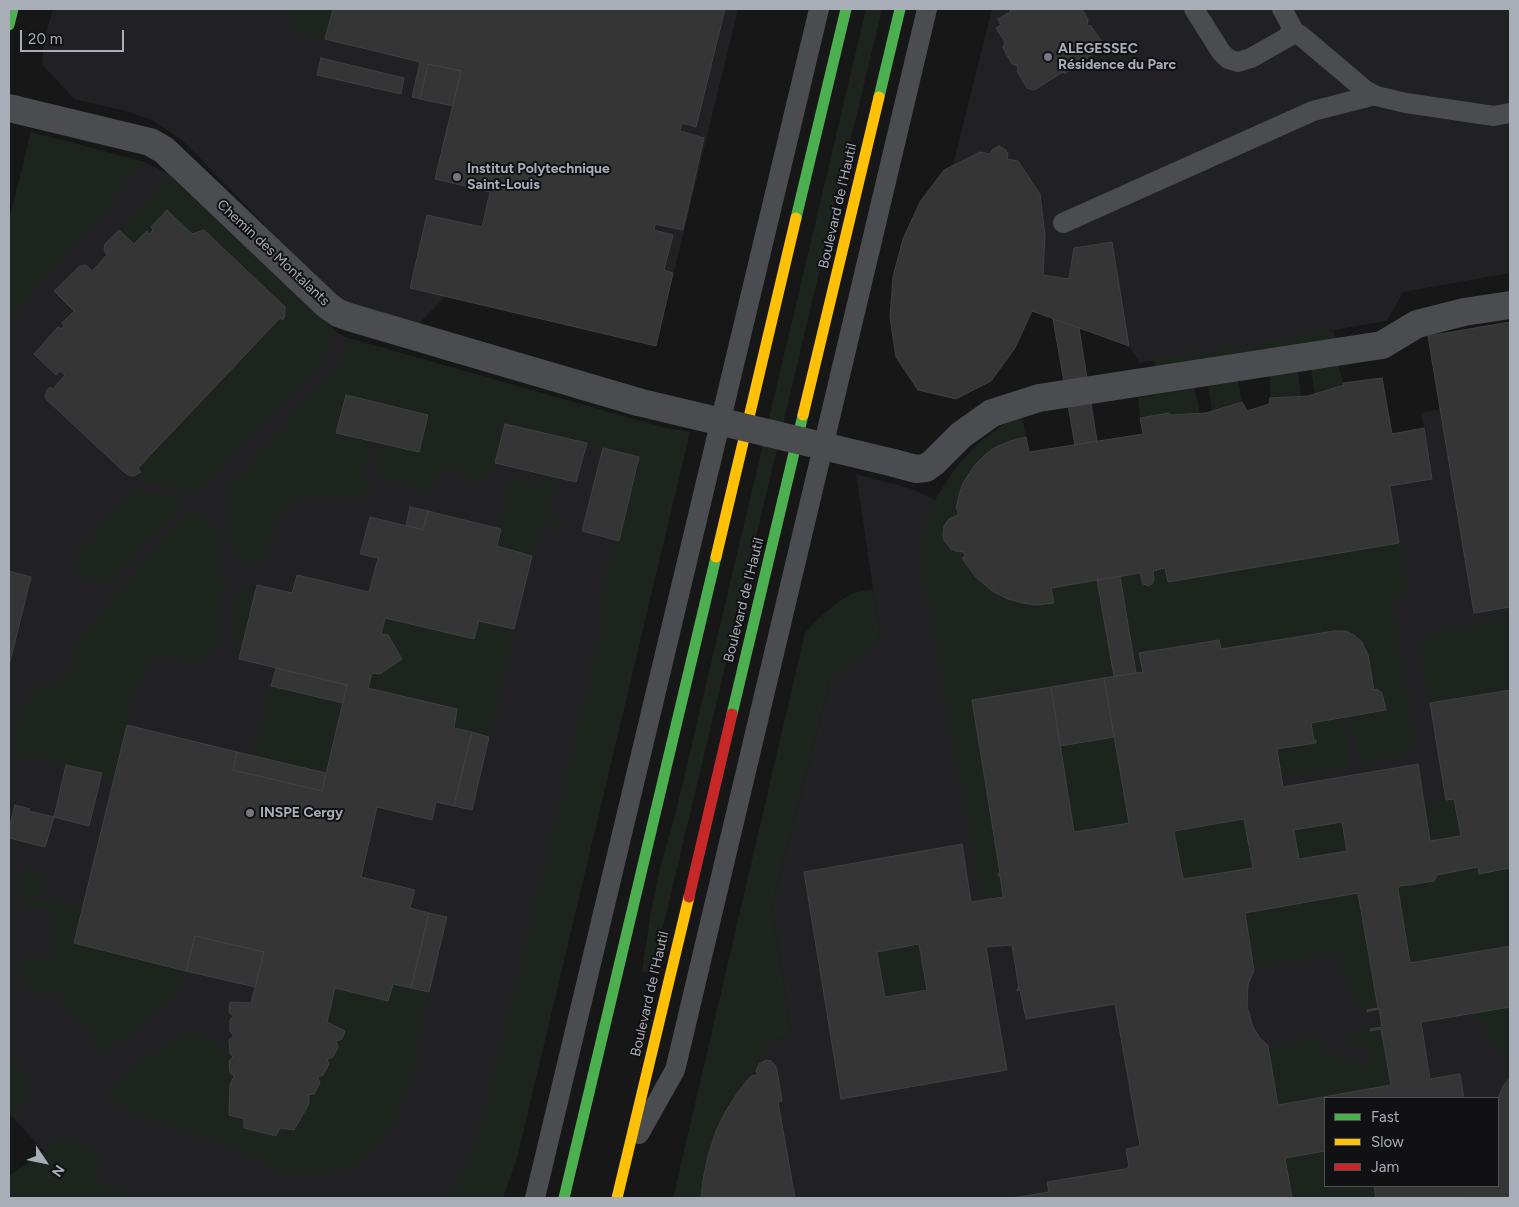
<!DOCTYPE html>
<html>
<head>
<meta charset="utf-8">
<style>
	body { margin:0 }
	#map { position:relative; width:1519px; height:1207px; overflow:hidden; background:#171717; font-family:Figtree,sans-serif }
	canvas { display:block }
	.frame { position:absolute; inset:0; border:10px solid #a8adb8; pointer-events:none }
	.legend { position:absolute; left:1324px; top:1097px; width:175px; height:90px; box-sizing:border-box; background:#111113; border:1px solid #4d4f55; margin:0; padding:6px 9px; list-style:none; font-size:15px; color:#a8adb8 }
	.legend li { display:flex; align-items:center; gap:10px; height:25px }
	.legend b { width:25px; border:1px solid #4d4f55 }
	.north { position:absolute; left:20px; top:1137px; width:50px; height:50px; -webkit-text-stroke:4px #111113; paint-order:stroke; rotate:124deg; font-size:14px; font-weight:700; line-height:20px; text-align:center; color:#a8adb8 }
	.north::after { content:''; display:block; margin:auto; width:18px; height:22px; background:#a8adb8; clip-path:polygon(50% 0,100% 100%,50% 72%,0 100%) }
	.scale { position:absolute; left:20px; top:30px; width:104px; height:22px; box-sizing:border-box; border:2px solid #a8adb8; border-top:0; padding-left:6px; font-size:15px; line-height:18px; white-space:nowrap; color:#a8adb8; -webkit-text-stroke:4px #111113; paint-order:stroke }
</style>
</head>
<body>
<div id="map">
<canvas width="1519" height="1207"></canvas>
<div class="frame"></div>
<ul class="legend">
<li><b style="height:6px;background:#4caf50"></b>Fast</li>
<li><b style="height:6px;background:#ffc107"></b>Slow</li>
<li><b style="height:6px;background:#c62828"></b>Jam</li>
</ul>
<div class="north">N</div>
<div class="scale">20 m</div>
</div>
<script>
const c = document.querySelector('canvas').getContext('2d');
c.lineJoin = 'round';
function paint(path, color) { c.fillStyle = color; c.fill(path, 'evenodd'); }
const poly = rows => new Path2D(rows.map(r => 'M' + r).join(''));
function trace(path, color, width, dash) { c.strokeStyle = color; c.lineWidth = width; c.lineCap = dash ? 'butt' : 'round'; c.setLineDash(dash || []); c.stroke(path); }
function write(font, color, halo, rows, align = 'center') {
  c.font = font + ' Figtree,sans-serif'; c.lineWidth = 4; c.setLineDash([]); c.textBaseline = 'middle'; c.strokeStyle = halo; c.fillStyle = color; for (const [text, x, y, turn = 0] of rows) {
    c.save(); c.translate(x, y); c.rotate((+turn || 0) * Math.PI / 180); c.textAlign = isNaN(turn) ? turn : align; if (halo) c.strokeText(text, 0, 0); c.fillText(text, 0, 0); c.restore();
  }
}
paint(poly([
	[53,9,738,9,656,346,446,296,415,327,358,307,338,296,312,273,185,143,172,133,152,120,126,111,74,99,42,64,44,41],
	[992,9,1510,9,1510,273,1403,292,1387,321,1140,363,1129,346,1032,311,1015,348,991,381,956,399,918,390,896,357,890,317,893,277,903,239,920,202,944,170,953,165],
	[31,132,145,162,167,173,335,332,351,339,662,427,498,1112,462,1198,73,1198,45,1153,9,1113,9,221],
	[1510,322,1510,1197,701,1198,703,1180,708,1156,716,1131,727,1109,738,1092,751,1076,758,1075,757,1068,759,1064,763,1061,763,1050,775,1040,791,1035,772,905,831,677,864,655,880,635,856,474,909,488,956,509,963,483,974,466,986,454,996,447,1010,441,1026,437,1029,452,1142,434,1140,418,1169,413,1170,415,1206,413,1242,402,1247,411,1269,404,1270,398,1308,396,1344,385,1343,383,1382,378,1392,433,1424,428,1421,413,1440,409,1428,336],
	[1325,1098,1498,1098,1498,1186,1325,1186]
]), '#212123');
paint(poly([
	[295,9,333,9,325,39,289,30],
	[866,9,882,9,652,973,642,972,651,911,660,869,677,807],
	[31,132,145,162,9,321,9,221],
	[170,177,338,333,322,361,197,493,186,493,148,481,137,475,141,472,138,468,280,318,283,320,285,315,285,307,204,231,192,234,167,211,134,244,119,230],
	[1334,330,1336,342,1156,371,1154,360],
	[352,339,662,427,690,432,517,1158,503,1198,445,1198,458,1177,472,1152,485,1113,604,622,600,607,616,540,619,541,639,457,505,424,492,475,479,478,471,485,466,474,458,468,448,467,441,471,434,481,431,492,400,485,380,477,376,474,377,462,383,444,419,452,428,415,346,395,337,433,371,441,367,457,365,471,367,492,362,498,306,497,285,506,272,530,264,561,237,566,231,548,226,513,228,493,235,480,337,370],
	[1338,365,1344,385,1315,394,1311,370],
	[1298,372,1301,396,1270,398,1270,376],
	[1238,381,1242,402,1212,411,1208,386],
	[1195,388,1200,414,1170,415,1169,413,1140,418,1138,398],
	[1022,416,1026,437,1010,441,996,447,986,454,974,466,963,483,959,495,956,509,958,510,958,515,949,519,944,540,951,549,955,551,964,552,965,557,963,558,966,564,976,577,985,586,1008,599,1022,603,1037,605,1054,603,1051,588,1140,573,1143,584,1149,586,1153,583,1154,578,1153,571,1165,568,1168,582,1399,543,1408,598,1392,601,1415,747,1413,751,1405,756,1365,763,1358,760,1349,716,1386,710,1383,693,1377,689,1374,690,1365,647,1355,635,1346,631,1334,631,1221,649,1218,640,1140,653,1143,672,972,700,1000,873,998,874,998,876,1000,875,1003,897,982,900,931,615,925,589,922,555,927,524,937,496,957,466,978,443,1004,424],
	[540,474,556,477,548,511,565,525,564,531,542,526,532,556,497,546,511,494,510,487,502,481,503,478,537,486],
	[137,491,188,499,112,582,80,577,77,573,76,564,78,556,132,494],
	[192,513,198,513,204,515,209,522,218,538,222,579,220,637,216,648,214,650,204,649,200,664,166,653,151,659,131,704,113,782,100,780,101,773,12,752,19,717,27,700,41,686,61,681,70,675,74,668,78,642,83,634,175,527,186,516],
	[236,587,256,589,239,659,233,646,234,590],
	[873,589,880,635,864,655,831,677,772,905,791,1035,775,1040,763,1050,763,1061,759,1064,757,1068,758,1075,751,1076,738,1092,727,1109,716,1131,708,1156,703,1180,701,1198,673,1198,805,633,819,618,837,603,853,593],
	[385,618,474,639,479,621,514,629,489,737,454,728,457,709,368,688,372,673,380,674,402,659,388,635,381,634],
	[1510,619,1510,690,1430,703,1419,636],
	[271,686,343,703,326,773,253,756],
	[1342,718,1350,763,1348,766,1281,777,1277,749,1316,743,1316,740,1314,741,1311,723],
	[1114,737,1129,823,1074,832,1060,746],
	[1454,799,1461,836,1430,841,1424,804],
	[1244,819,1253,868,1183,879,1174,831],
	[1342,822,1347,851,1299,859,1294,830],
	[1478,867,1479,873,1510,868,1510,946,1410,963,1398,889,1399,888,1399,886,1434,881,1437,875],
	[24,871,44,875,39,898,82,907,74,943,186,971,180,994,112,1047,105,1050,99,1050,85,1026,57,991,26,989,22,978,23,968,27,959,55,964,50,908,29,912,20,878],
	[1358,893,1378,1008,1355,1011,1349,969,1340,970,1337,954,1254,967,1245,913],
	[919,944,927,990,885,997,877,952],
	[393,984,429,992,415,1051,417,1057,409,1090,393,1121,373,1150,355,1165,340,1170,310,1175,281,1173,266,1167,259,1159,128,1111,113,1100,112,1091,124,1075,184,1033,197,1032,206,1034,216,1040,219,1049,230,1049,230,1053,233,1057,229,1061,230,1073,234,1076,230,1085,229,1115,244,1119,244,1128,276,1135,280,1128,294,1130,309,1104,309,1095,314,1094,318,1077,323,1075,329,1064,327,1059,338,1047,336,1041,342,1039,345,1031,327,1022,335,988,388,1001],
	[1510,1007,1510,1065,1488,1031,1470,1014],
	[1381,1029,1391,1085,1278,1105,1268,1048,1318,1039,1320,1047,1324,1054,1328,1055,1341,1054,1350,1063,1356,1066,1362,1065,1368,1058,1369,1053,1362,1046,1354,1047,1344,1035],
	[9,1054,25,1076,30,1086,30,1094,20,1107,9,1117],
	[61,1140,73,1140,80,1143,99,1156,103,1160,92,1176,105,1184,134,1198,9,1198,9,1176],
	[1325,1151,1325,1186,1374,1186,1376,1198,1292,1198,1285,1158]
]), '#1d241e');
const building = poly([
	[333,9,725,9,696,127,682,123,680,131,704,138,683,230,655,224,654,230,673,235,664,270,673,273,656,346,410,288,427,215,482,227,490,192,435,179,461,71,428,64,420,99,412,97,420,62,325,39,333,9],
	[1010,9,1082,9,1088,19,1087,25,1091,26,1102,42,1101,49,1073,66,1065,74,1063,72,1034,90,1027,88,1017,71,1018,66,1012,64,1003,48,1005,42,996,28,1001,25,998,19,1010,12,1010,9],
	[321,58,404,78,401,94,317,75,321,58],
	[428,64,461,71,453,106,420,99,428,64],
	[999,146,1006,150,1008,154,1007,159,1018,161,1040,194,1045,236,1043,275,1069,279,1074,248,1112,242,1129,346,1032,311,1015,348,991,381,956,399,918,390,896,357,890,317,893,277,903,239,920,202,944,170,980,152,990,154,993,149,999,146],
	[167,210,192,234,204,230,285,307,285,315,283,320,280,318,138,468,141,472,134,476,128,475,124,472,47,400,45,397,47,390,50,387,53,389,65,375,60,371,56,375,34,354,58,327,61,329,64,326,62,323,74,311,54,291,80,266,86,265,92,271,107,255,104,250,105,244,119,230,134,244,147,231,149,234,153,230,151,227,167,210],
	[1053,319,1079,328,1097,441,1075,445,1053,319],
	[1510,322,1510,607,1474,613,1428,336,1510,322],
	[1382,378,1392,434,1424,428,1432,479,1390,486,1399,543,1168,582,1165,568,1153,571,1154,578,1153,583,1149,586,1143,584,1140,573,1051,588,1054,603,1037,605,1022,603,1008,599,992,591,976,577,966,564,962,558,965,557,964,552,955,551,951,549,944,540,943,535,944,526,949,519,958,515,958,510,956,509,959,495,963,483,974,466,986,454,996,447,1010,441,1026,437,1029,452,1143,434,1140,418,1169,413,1170,415,1206,413,1242,402,1247,411,1269,404,1270,398,1308,396,1344,385,1343,383,1382,378],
	[346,395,428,415,419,452,336,433,346,395],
	[505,424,587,443,576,482,495,463,505,424],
	[603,448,639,457,619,541,582,531,603,448],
	[410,507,428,511,423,530,406,525,410,507],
	[428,511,501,529,497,546,532,556,514,629,479,621,474,639,385,618,381,634,388,635,402,659,380,674,372,673,368,688,457,709,454,728,472,732,454,806,436,802,432,820,377,807,361,877,415,890,410,908,429,913,411,988,393,984,388,1001,335,988,327,1022,345,1031,342,1039,336,1041,338,1047,333,1057,327,1059,329,1064,323,1075,318,1077,320,1083,314,1094,309,1095,309,1104,294,1130,280,1128,276,1136,244,1128,244,1119,229,1115,230,1085,234,1076,230,1073,229,1061,233,1057,230,1053,229,1040,234,1036,230,1032,230,1020,233,1016,229,1012,230,1002,251,1003,264,952,195,936,186,971,74,943,127,725,237,752,233,770,322,791,347,685,239,659,257,585,292,593,297,575,369,592,378,558,360,554,370,517,423,530,428,511],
	[9,571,31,577,9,666,9,571],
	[1120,576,1136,673,1114,676,1097,580,1120,576],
	[1334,631,1346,631,1354,635,1362,642,1368,655,1374,690,1377,689,1382,693,1386,710,1311,723,1314,741,1316,740,1316,743,1277,749,1283,787,1418,764,1430,841,1461,836,1454,799,1446,800,1430,703,1510,690,1510,868,1479,874,1478,867,1437,875,1434,881,1402,886,1401,885,1398,889,1410,963,1510,946,1510,1007,1421,1022,1430,1079,1460,1074,1464,1098,1325,1098,1325,1151,1285,1158,1292,1198,1012,1198,1049,1192,1047,1182,1125,1169,1129,1167,1126,1149,1140,1146,1115,1004,1026,1019,1020,990,1017,991,1017,989,1019,989,1012,945,986,947,1007,1070,841,1099,804,872,962,844,971,902,1003,897,1000,875,998,876,998,874,1000,873,972,700,1051,687,1074,832,1129,823,1104,678,1143,672,1139,653,1219,640,1221,649,1334,631],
	[1244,819,1253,868,1183,879,1174,831,1244,819],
	[1342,822,1347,851,1299,859,1294,830,1342,822],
	[1358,893,1378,1008,1367,1010,1367,1012,1379,1009,1382,1027,1370,1029,1370,1031,1381,1029,1391,1085,1278,1105,1268,1046,1260,1038,1253,1027,1247,1006,1248,985,1254,970,1245,913,1358,893],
	[919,944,927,990,885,997,877,952,919,944],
	[276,668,347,685,343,703,271,686,276,668],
	[1104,678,1114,737,1060,746,1051,687,1104,678],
	[472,732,489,737,472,810,454,806,472,732],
	[237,752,326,773,322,791,233,770,237,752],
	[66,765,102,773,89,826,54,817,66,765],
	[15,805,30,809,29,811,54,817,45,847,9,838,9,829,15,805],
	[429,913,447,917,429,992,411,988,429,913],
	[195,936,264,952,255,987,186,971,195,936],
	[766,1060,771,1061,775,1065,777,1070,782,1101,778,1102,795,1198,701,1198,703,1180,708,1156,716,1131,727,1109,738,1092,751,1076,758,1075,756,1071,759,1064,766,1060],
	[1510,1078,1510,1197,1376,1198,1374,1186,1498,1186,1498,1114,1499,1114,1498,1099,1503,1086,1510,1078]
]);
paint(building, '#353536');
trace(building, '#3f4043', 1);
trace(poly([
	[1194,9,1221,52,1228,59,1238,62,1251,58,1288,37,1292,27,1282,9],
	[1292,31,1300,35,1365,90,1376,96,1406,103,1494,116,1510,113],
	[1063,223,1313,111,1375,95],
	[639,1134,675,1070,677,1062,927,9],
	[535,1198,819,9]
]), '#4b4c50', 20);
trace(poly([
	[9,108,150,142,164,150,327,305,338,313,349,317,638,402],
	[894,463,916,469,926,468,934,462,961,435,992,413,1039,398,1382,345,1417,324,1464,312,1510,305]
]), '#4b4c50', 28);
trace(poly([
	[9,25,13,9],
	[879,97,900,9],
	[796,218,846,9],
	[732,714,803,415],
	[564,1198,716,557]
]), '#4caf50', 11);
trace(poly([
	[803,415,879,97],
	[716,557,796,218],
	[617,1198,689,897]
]), '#ffc107', 11);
trace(poly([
	[689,897,732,714]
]), '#c62828', 11);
trace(poly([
	[638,402,894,463]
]), '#4b4c50', 28);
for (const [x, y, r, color] of [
	[1048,57,5,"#757880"],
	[457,177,5,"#757880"],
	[250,813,5,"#757880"]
]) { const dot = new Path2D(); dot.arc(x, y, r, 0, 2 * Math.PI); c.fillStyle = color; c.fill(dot); trace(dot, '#111113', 2); }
write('bold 14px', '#a8adb8', '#111113', [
	["ALEGESSEC",1058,49],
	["Résidence du Parc",1058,65],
	["Institut Polytechnique",467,169],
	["Saint-Louis",467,185],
	["INSPE Cergy",260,813]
], 'left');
write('14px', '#a8adb8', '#111113', [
	["Boulevard de l'Hautil",838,206,-77],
	["Chemin des Montalants",273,253,43],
	["Boulevard de l'Hautil",744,600,-76],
	["Boulevard de l'Hautil",650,994,-77]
]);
</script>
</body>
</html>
